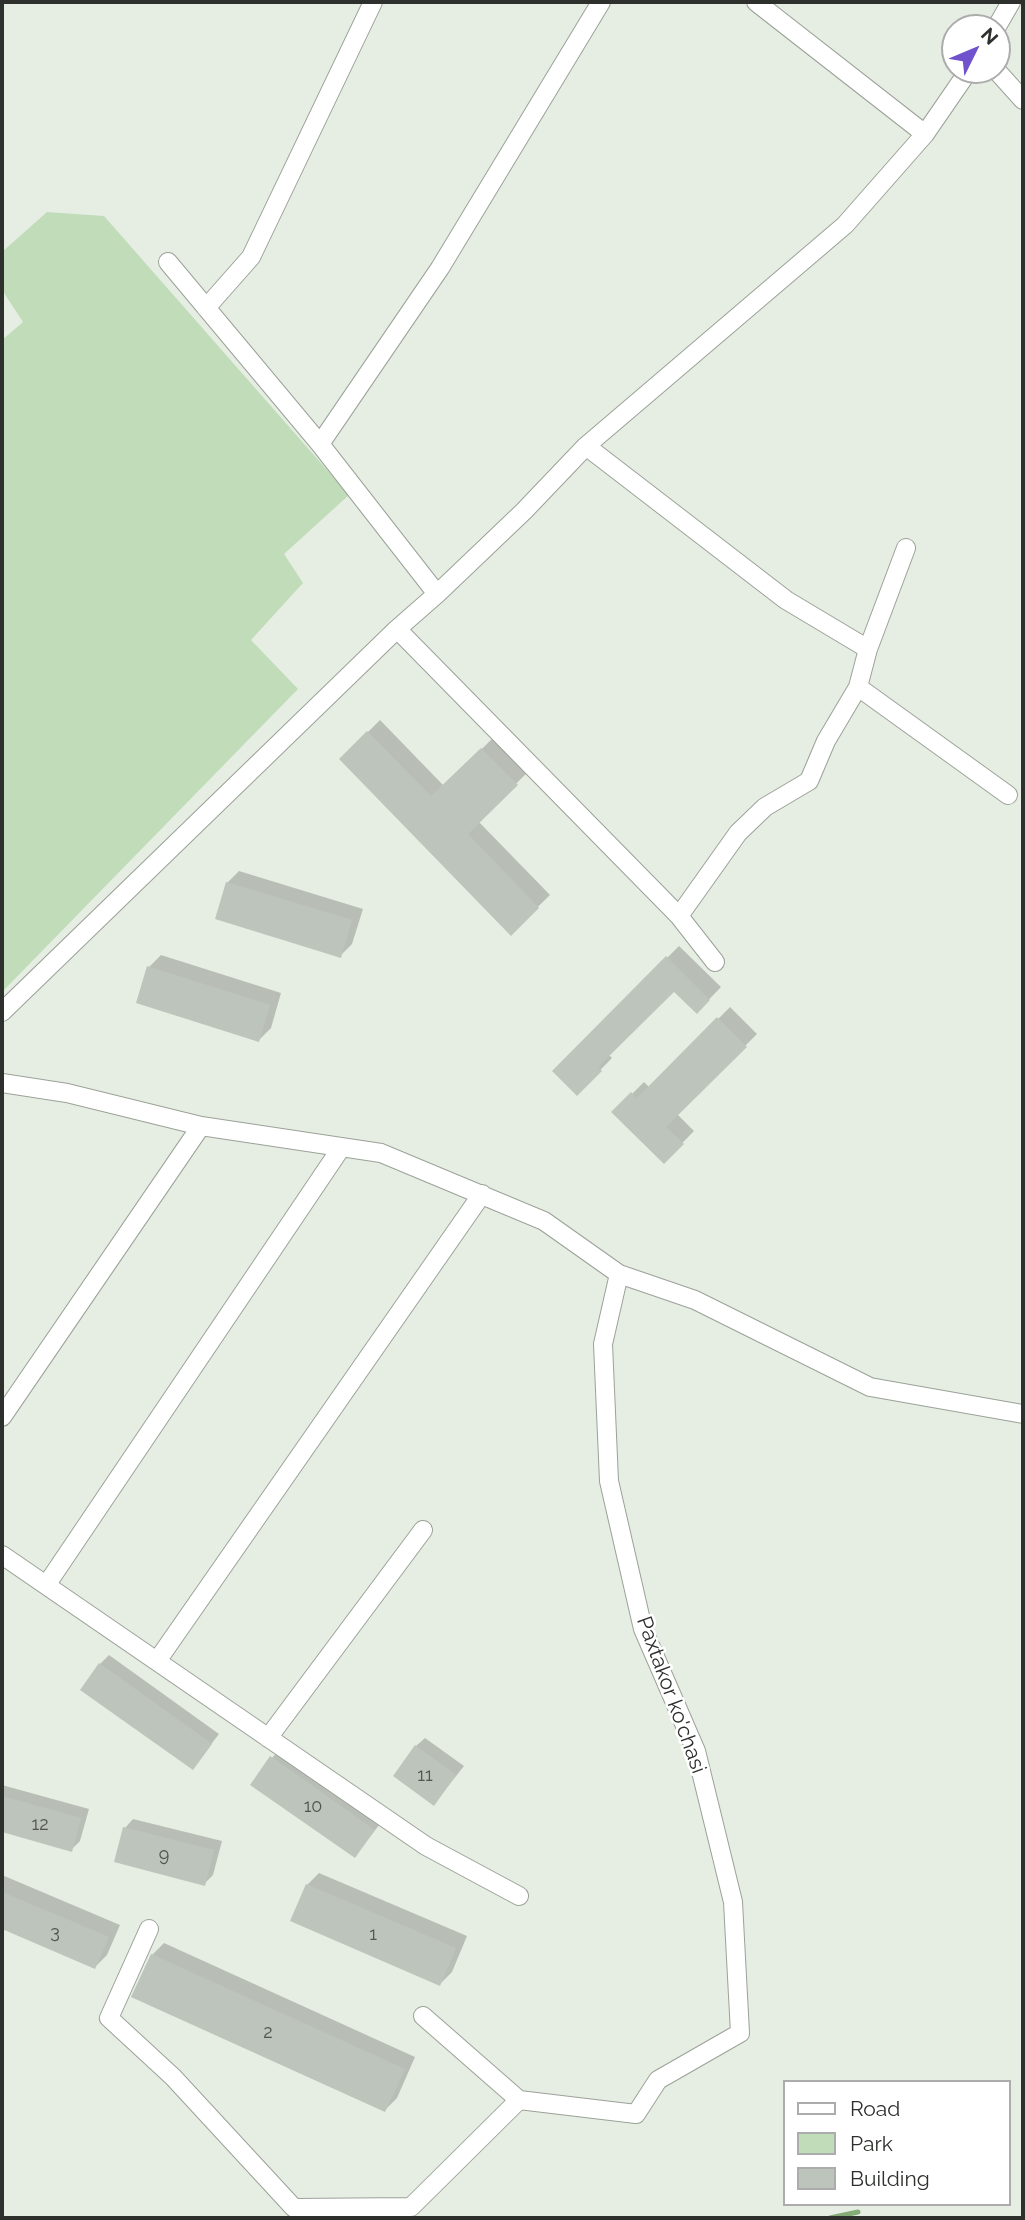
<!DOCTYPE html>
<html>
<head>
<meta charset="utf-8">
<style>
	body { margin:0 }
	#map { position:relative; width:1025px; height:2220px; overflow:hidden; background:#e6eee4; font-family:Raleway,sans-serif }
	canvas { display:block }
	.frame { position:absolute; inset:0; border:4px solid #2d302c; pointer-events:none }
	.legend { position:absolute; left:783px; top:2080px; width:228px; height:126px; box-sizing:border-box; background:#fff; border:2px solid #abacab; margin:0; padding:9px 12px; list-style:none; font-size:21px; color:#2d302c }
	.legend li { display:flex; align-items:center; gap:14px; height:35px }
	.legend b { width:35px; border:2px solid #abacab }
	.north { position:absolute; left:941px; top:14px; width:70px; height:70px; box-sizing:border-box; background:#fff; border:2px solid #abacab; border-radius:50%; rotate:47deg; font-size:19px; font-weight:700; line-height:28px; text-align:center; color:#2d302c }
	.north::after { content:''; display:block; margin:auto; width:24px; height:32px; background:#7052cc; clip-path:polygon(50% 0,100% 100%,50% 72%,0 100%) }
</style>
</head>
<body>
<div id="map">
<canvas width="1025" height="2220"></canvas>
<div class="frame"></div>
<ul class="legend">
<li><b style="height:9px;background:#fff"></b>Road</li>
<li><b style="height:19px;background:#c1dcb8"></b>Park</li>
<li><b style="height:19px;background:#bdc4bb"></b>Building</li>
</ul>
<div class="north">N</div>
</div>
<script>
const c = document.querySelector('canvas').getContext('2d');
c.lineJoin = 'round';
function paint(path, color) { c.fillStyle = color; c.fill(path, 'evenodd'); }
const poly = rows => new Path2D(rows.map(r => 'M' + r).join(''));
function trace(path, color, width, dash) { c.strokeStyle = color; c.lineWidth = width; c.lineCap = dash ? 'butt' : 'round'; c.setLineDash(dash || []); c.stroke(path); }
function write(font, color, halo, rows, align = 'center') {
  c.font = font + ' Raleway,sans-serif'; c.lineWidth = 5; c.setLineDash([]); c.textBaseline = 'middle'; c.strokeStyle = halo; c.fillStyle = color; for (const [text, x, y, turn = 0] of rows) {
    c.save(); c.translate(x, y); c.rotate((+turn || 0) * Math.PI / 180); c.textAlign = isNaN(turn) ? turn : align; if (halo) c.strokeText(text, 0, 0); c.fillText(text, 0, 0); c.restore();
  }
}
paint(poly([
	[47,212,104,216,349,495,284,554,303,583,251,640,298,689,2,992,2,340,23,322,2,290,2,252]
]), '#c1dcb8');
paint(poly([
	[380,720,444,786,494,737,528,772,478,821,550,895,511,933,341,759],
	[239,871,363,909,352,944,340,956,227,883],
	[679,946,721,987,697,1012,674,989,608,1054,612,1058,577,1094,554,1071],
	[161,955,281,993,271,1028,259,1040,149,967],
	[730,1007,757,1034,677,1114,694,1131,664,1162,614,1112,644,1082,650,1088],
	[109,1655,219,1734,193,1768,100,1664],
	[425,1738,464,1766,434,1804,416,1746],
	[280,1749,383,1820,355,1856,272,1758],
	[2,1785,89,1809,80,1841,71,1850,2,1831],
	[133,1819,222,1841,213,1875,204,1884,125,1828],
	[319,1873,467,1936,452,1972,440,1984,307,1885],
	[2,1875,120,1925,107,1955,95,1967,2,1928],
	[164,1943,415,2057,397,2098,385,2110,152,1955]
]), '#0003');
trace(poly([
	[830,2218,858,2212]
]), '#85ac76', 5);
paint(poly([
	[367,731,431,796,481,748,518,785,468,834,539,908,511,936,339,759],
	[226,882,352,920,341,958,215,919],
	[666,956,710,1000,697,1014,674,992,598,1067,602,1071,577,1096,552,1071],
	[147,966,270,1005,259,1042,136,1003],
	[717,1017,747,1047,666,1127,684,1144,664,1164,611,1112,631,1092,637,1098],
	[99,1663,212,1744,193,1770,80,1690],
	[415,1745,456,1775,434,1806,393,1776],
	[270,1756,375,1830,355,1858,250,1785],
	[2,1796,81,1818,72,1852,2,1832],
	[123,1827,214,1850,205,1886,114,1862],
	[306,1884,456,1948,440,1986,290,1921],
	[2,1892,109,1937,95,1969,2,1929],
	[151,1954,405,2069,385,2112,131,1997]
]), '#bdc4bb');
const street = poly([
	[756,2,925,134],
	[996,28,1011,2],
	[996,70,1023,100],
	[168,262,320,444,437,594],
	[206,308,251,257,373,2],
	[320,444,440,268,601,2],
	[586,446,786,600,868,649,858,687,826,741,809,781,765,807,738,833,679,916],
	[397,629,679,916,715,962],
	[868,649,906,548],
	[858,687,1008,795],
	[2,1012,397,629,437,594,524,511,586,446,845,225,925,134,969,70],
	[2,1083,67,1093,201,1126,381,1153,544,1221,619,1274,695,1300,870,1387,1023,1414],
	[2,1417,201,1126],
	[2,1555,426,1846,519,1896],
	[47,1584,341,1148],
	[157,1661,482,1194],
	[268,1738,423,1530],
	[149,1929,109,2018,173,2077,294,2208,411,2207,519,2100],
	[423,2016,519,2100,636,2114,658,2080,740,2033,733,1902,696,1751,643,1629,609,1481,603,1344,619,1274]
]);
trace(street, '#9ba298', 20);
trace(street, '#fff', 18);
write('18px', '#515550', null, [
	["11",425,1776],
	["10",313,1807],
	["12",40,1825],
	["9",164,1856],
	["3",55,1933],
	["1",373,1935],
	["2",268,2033]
]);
write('21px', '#2d302c', '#fff', [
	["Paxtakor ko'chasi",671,1695,70]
]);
</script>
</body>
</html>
